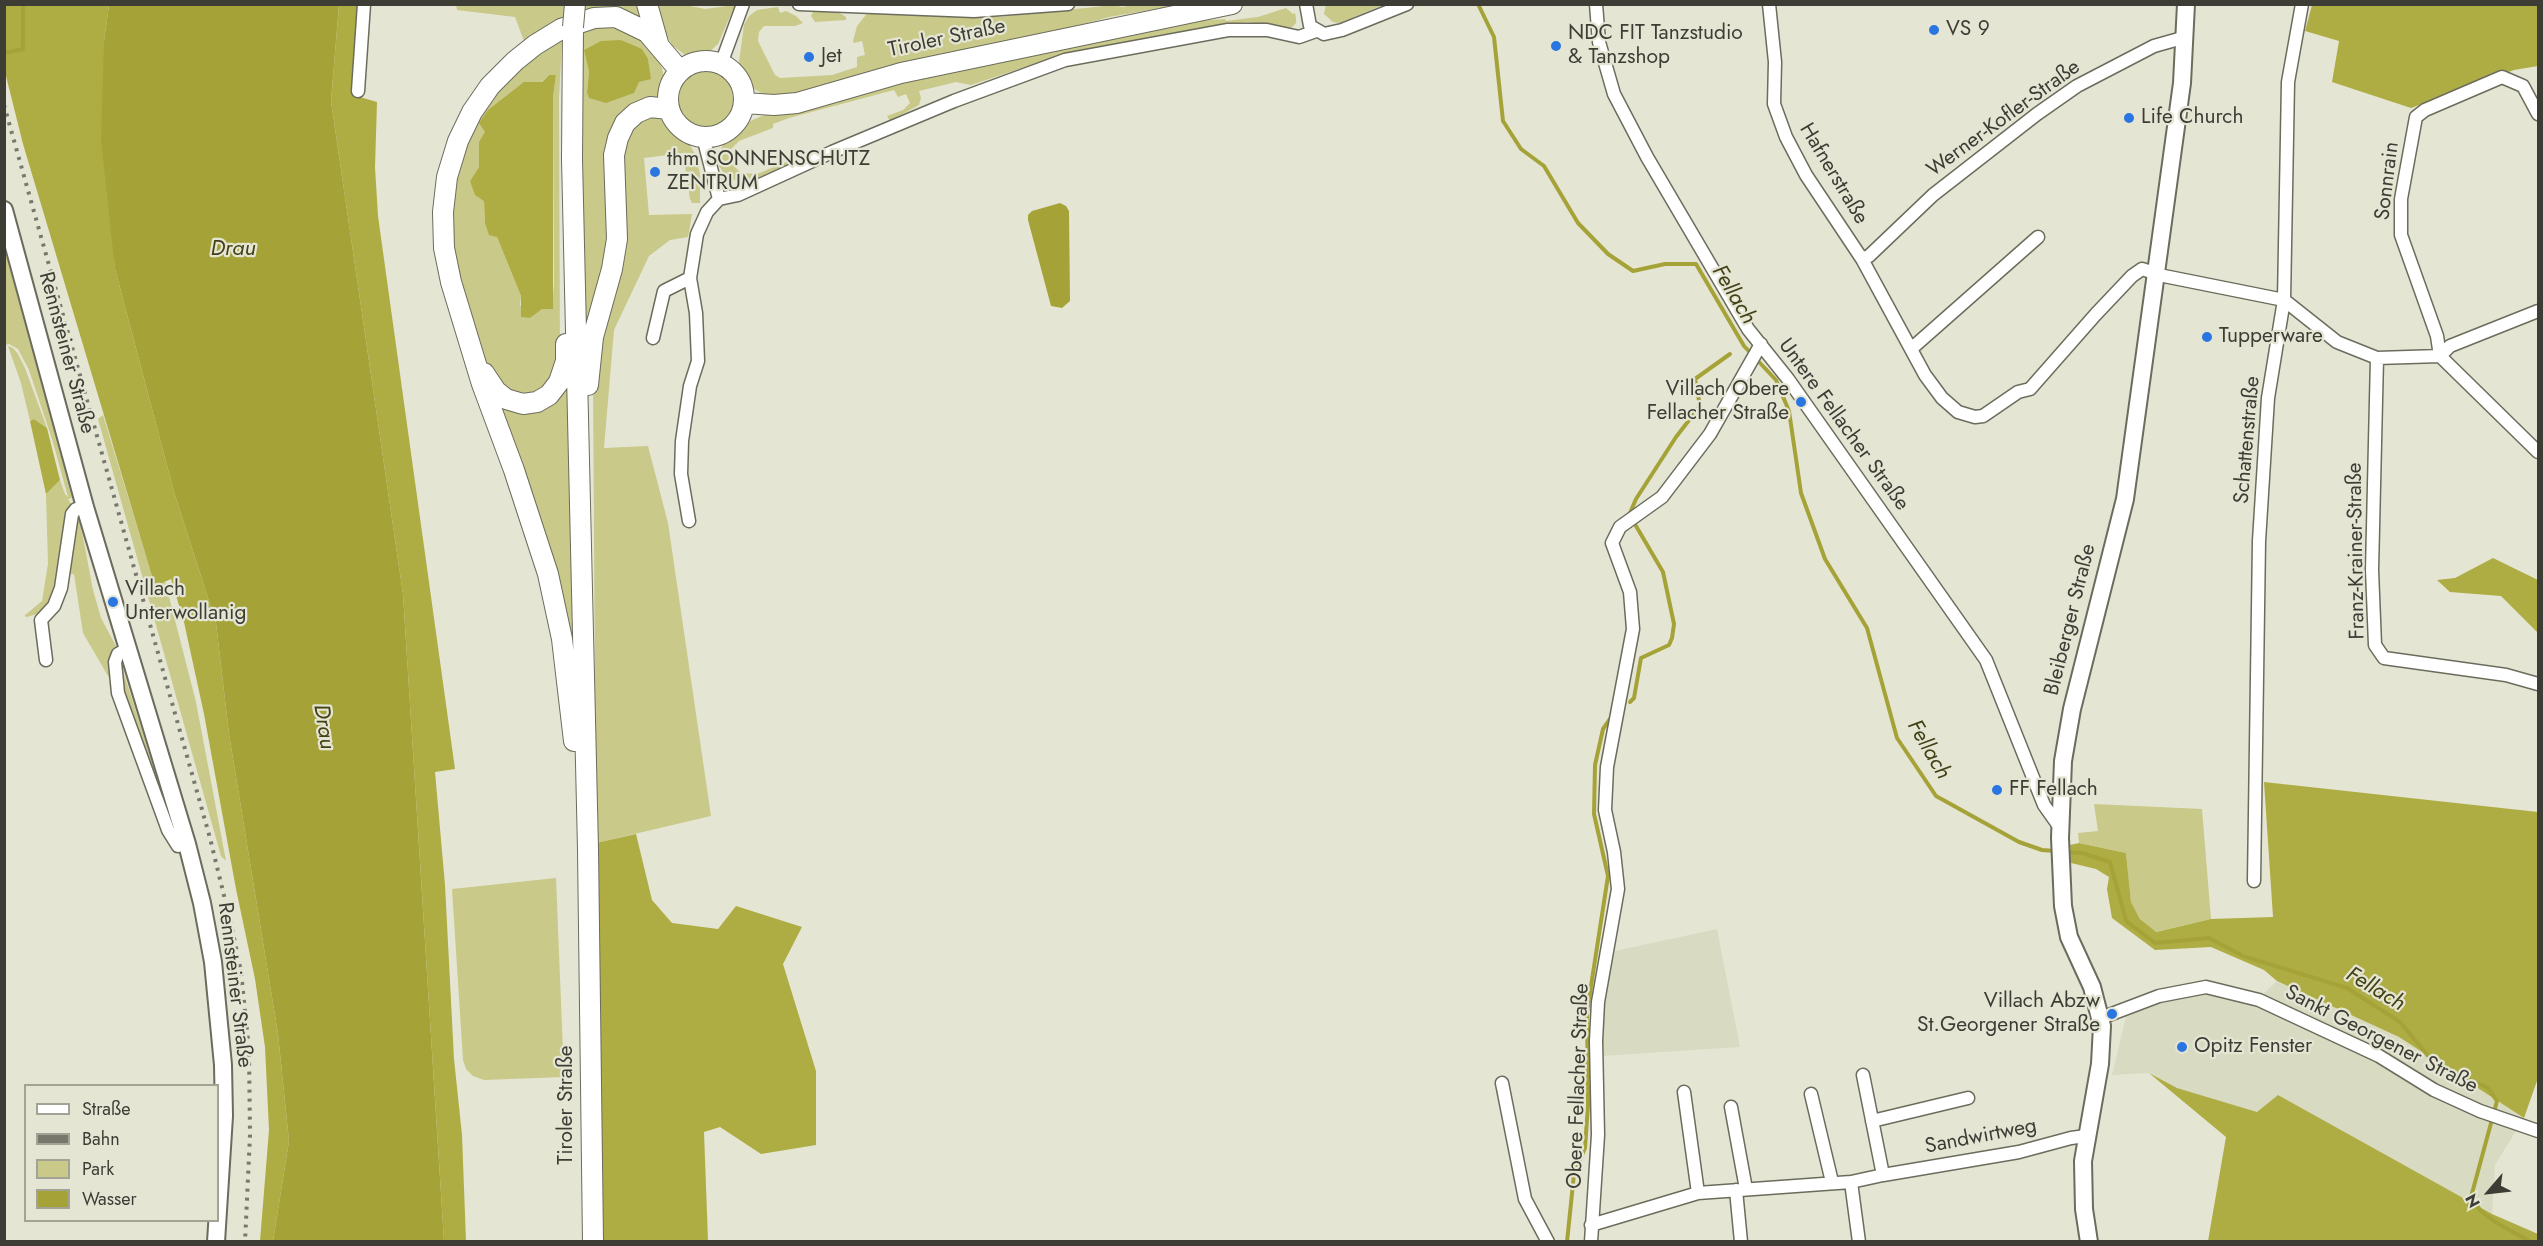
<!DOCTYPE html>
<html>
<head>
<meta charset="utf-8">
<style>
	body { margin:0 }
	#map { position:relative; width:2543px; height:1246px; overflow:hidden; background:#e5e5d4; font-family:Jost,sans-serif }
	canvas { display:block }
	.frame { position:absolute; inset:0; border:6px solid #3d3d36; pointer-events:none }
	.legend { position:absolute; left:24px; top:1084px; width:195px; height:138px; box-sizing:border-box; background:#e5e5d4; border:2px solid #a2a295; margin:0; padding:8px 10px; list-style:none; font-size:18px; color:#3d3d36 }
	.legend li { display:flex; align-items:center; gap:12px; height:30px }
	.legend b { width:30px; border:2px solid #a2a295 }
	.north { position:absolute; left:2459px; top:1162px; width:60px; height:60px; -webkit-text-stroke:4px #e5e5d4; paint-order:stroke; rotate:242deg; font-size:16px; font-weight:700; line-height:24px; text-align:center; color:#3d3d36 }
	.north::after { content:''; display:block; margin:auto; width:21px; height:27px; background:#3d3d36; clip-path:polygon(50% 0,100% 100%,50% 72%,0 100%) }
</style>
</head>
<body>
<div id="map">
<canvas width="2543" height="1246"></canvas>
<div class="frame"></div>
<ul class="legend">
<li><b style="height:8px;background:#fff"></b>Straße</li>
<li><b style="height:8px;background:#78786d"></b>Bahn</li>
<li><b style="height:16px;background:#c9c989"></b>Park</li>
<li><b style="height:16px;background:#a5a338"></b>Wasser</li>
</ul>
<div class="north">N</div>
</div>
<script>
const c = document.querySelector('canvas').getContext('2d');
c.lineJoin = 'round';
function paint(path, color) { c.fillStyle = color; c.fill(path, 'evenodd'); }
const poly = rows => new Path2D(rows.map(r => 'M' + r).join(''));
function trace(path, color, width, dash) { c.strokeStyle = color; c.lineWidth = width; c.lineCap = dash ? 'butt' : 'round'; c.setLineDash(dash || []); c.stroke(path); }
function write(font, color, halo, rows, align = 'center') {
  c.font = font + ' Jost,sans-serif'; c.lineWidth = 4.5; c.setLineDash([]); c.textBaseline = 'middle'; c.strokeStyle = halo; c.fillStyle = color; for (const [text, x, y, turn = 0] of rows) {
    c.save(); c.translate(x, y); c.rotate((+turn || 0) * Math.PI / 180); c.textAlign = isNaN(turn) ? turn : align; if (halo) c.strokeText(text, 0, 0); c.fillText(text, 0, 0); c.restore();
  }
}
paint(poly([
	[1717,929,1740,1047,1602,1056,1605,990,1615,951],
	[2277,981,2399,1037,2524,1118,2495,1165,2492,1214,2278,1095,2257,1112,2177,1088,2149,1073,2112,1075,2127,1012,2196,984,2263,994]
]), '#d9dac2');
paint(poly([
	[1139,4,1178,5,1109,17,1014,43,785,98,765,95,749,86,741,74,739,62,744,25,749,16,757,10,778,7,780,13,786,11,796,16,803,23,795,26,764,26,759,32,758,41,775,75,780,78,832,75,857,67,857,57,865,55,862,41,854,43,853,41,857,26,869,11,999,17,1114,5,1122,7],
	[1326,4,1383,4,1383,5,1339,23,1333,22,1324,14],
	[456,5,564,5,563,21,524,41,515,17,457,10],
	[583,5,642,5,647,24,583,13],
	[651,5,685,5,705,9,735,5,718,44,708,53,694,57,685,55,672,45],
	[1286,8,1293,14,1295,13,1296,18,1296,23,1290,29,1275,29,1249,22,1224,24,1069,52,971,85,956,82,919,91,921,98,919,105,890,121,887,116,903,110,910,103,906,94,898,97,894,90,789,118,773,124,773,128,739,141,730,150,730,162,741,173,757,174,803,155,803,158,743,184,726,176,719,166,719,152,727,139,748,122,762,116,893,81,1199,21,1225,19,1226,21,1258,17],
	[814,10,835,10,846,17,846,20,815,22,811,16],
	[612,25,628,30,653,49,662,68,664,79,662,102,623,118,613,227,592,317,588,319,583,317,579,130,582,29],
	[621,40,648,59,650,78,587,91,589,71],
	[562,39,559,99,560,362,554,378,533,396,508,393,494,380,483,358,465,305,453,247,452,194,464,148,489,102,526,62],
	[549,75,556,75,553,97,554,284,552,309,542,308,530,318,520,305,521,296,497,237,485,223,484,201,470,181,479,167,486,132],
	'677 100a29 29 0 1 1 58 0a29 29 0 1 1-58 0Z',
	[655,115,666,121,688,142,695,154,700,174,700,203,692,203,690,199,683,153,644,158,649,215,692,214,688,237,670,240,649,256,614,330,604,448,648,446,668,523,711,816,596,843,593,380,617,152,628,128],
	[4,241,72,498,68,499,73,507,54,600,40,613,27,617,24,616,42,601,48,564,46,494,60,480,65,494,68,497,52,439,29,370,18,349,9,344,5,345,6,301],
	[8,346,13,348,18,354,25,368,47,428,34,419,30,421,21,383],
	[567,389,570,392,576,655,573,658,495,400],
	[103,415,155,585,165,581,196,702,226,861,221,856,98,419],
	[75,521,79,522,83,537,93,590,101,618,117,648,115,688,83,633,74,574,67,575],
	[120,661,168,813,125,705],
	[2094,804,2202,809,2211,919,2155,932,2140,919,2131,902,2126,853,2079,843,2078,833,2098,831],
	[556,878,564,1077,484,1080,473,1076,466,1069,463,1060,452,889]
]), '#c9c989');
paint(poly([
	[4,5,109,5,104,41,115,269,174,492,216,623,229,734,278,1034,289,1141,273,1241,260,1241,269,1130,265,1047,255,979,236,889,204,714,184,622,171,579,155,586,23,144,5,72],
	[339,5,360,5,353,95,377,102,375,167,378,216,455,769,435,772,445,885,454,1059,462,1135,466,1241,444,1241,403,594,331,101],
	[2312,5,2538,5,2538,66,2514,70,2411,108,2332,82,2339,41,2305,31],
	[621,40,642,49,648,59,651,79,639,82,634,93,606,103,589,98,587,92,589,71,584,50,601,41],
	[549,75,556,75,553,97,553,309,542,309,530,318,521,317,521,296,497,237,489,235,485,223,484,201,475,195,470,181,479,167,479,142,485,132,479,123,488,110,524,82,542,82],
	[34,419,47,428,60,480,46,494,30,421],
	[2493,558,2538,580,2538,633,2501,596,2450,592,2437,580,2455,578],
	[2264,782,2538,812,2538,1078,2524,1118,2399,1037,2277,981,2264,970,2211,947,2155,950,2112,918,2107,889,2109,877,2096,869,2071,863,2070,845,2079,843,2126,853,2131,902,2140,919,2156,932,2211,919,2273,917],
	[636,834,652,900,672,923,718,929,736,906,802,927,783,964,816,1071,816,1145,761,1154,720,1127,704,1132,708,1241,603,1241,596,843],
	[2149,1073,2177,1088,2257,1112,2278,1095,2492,1214,2538,1234,2538,1241,2208,1241,2226,1137]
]), '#aead44');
paint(poly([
	[109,5,339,5,331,101,403,594,444,1241,273,1241,289,1141,278,1034,229,734,216,623,174,492,115,269,101,140,104,41],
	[1060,203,1066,206,1069,211,1070,301,1062,308,1051,306,1028,220,1028,215,1032,211]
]), '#a5a338');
trace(poly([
	[1478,4,1494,37,1503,121,1521,149,1544,166,1578,223,1608,254,1633,271,1665,264,1696,264,1744,346,1776,380,1789,411,1801,493,1825,559,1867,628,1897,738,1936,796,2019,842,2042,850,2055,851],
	[4,53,23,49,23,4],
	[1630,513,1636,499,1676,437,1700,406,1695,379,1730,354],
	[1630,702,1634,698,1641,658,1669,645,1672,638,1674,624,1663,572,1636,526],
	[2065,852,2082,853,2110,862,2126,921,2155,943,2209,938,2243,956,2347,988,2400,1022,2434,1063,2488,1088,2497,1101,2471,1197,2480,1210,2495,1222,2531,1242],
	[1567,1242,1574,1174,1585,1148,1588,1105,1587,1012,1608,876,1594,814,1595,765,1603,729,1610,719]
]), '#a5a338', 4);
const street = poly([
	[799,4,974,11,1068,4],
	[1306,4,1310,26,1324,34,1342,30,1407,4],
	[1596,4,1599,42,1614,94,1647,157,1748,329,1788,379,1986,660,2044,805,2061,829],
	[1769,4,1775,62,1774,104,1786,137,1806,175,1862,259,1925,375,1942,398,1958,412,1975,417,1983,416,2018,392,2030,389,2096,314,2132,276,2142,269,2164,276,2284,300,2337,342,2377,358,2440,356,2538,452],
	[721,64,743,4],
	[358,91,364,4],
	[703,137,719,199,738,195,832,152,954,101,1065,60,1228,30,1267,30,1299,37,1316,31],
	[1862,259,1869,256,1933,195,2037,114,2077,86,2154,46,2186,37],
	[653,338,664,291,690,278],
	[1911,349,2038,237],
	[2440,356,2437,336,2401,235,2401,199,2416,117,2425,110,2502,77,2523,86,2538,114],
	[2440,356,2450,346,2538,311],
	[2377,358,2372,570,2375,645,2384,658,2506,675,2538,684],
	[689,521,681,474,682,441,690,386,698,361,696,313,690,278,697,234,707,212,719,199],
	[127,649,118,654,115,662,118,693,168,830,178,846,187,844],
	[46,660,41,620,54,606,61,588,72,514,76,509,85,507],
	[2254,881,2259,541,2268,398,2284,300,2288,82,2302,4],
	[2101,1018,2159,996,2206,987,2259,1000,2379,1056,2434,1090,2480,1111,2538,1131],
	[1863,1075,1883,1175],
	[1502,1083,1525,1199,1548,1242],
	[1684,1092,1698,1193],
	[1811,1094,1832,1182],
	[1731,1107,1746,1189],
	[1872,1121,1968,1098],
	[1851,1182,1859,1242],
	[1736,1190,1741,1242],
	[1591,1225,1698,1193,1851,1182,1883,1175,2019,1152,2071,1138,2086,1136],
	[1591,1242,1598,1135,1596,1041,1598,1002,1618,889,1614,852,1605,810,1607,767,1633,629,1630,592,1612,543,1620,527,1662,497,1710,434,1761,344]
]);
const secondary = poly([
	[4,210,85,507,187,844,202,903,213,962,223,1065,224,1116,216,1242],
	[2089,1242,2084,1209,2083,1161,2100,1064,2102,1026,2092,987,2069,937,2063,906,2060,838,2063,761,2072,709,2125,499,2182,83,2186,4]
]);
const primary = poly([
	[647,4,658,43],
	[573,27,572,159,588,849,593,1242],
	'668 99a38 38 0 1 1 76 0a38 38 0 1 1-76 0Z',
	[744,103,774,105,797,103,901,73,1232,4],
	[484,373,496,391,506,399,523,404,537,402,549,395,559,382,566,361,566,344],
	[588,385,593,337,612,269,617,239,614,155,618,138,625,123,636,113,650,107,669,109],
	[574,741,562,639,548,574,514,470,482,384,451,282,444,248,443,212,447,177,458,141,472,112,490,86,515,61,535,45,561,29,594,18,616,17,647,32,680,71]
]);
trace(street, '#6c6c5d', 15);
trace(secondary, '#6c6c5d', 20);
trace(primary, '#6c6c5d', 22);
trace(street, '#fff', 12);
trace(secondary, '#fff', 16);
trace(primary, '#fff', 20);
trace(poly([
	[4,105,210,838,233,933,241,972,249,1050,250,1135,245,1242]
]), '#78786d', 4, [3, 6]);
const primaryBridge = poly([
	[573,27,575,4]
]);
trace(primaryBridge, '#6c6c5d', 22, []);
trace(primaryBridge, '#fff', 20);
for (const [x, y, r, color] of [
	[1934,30,6,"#2a76e1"],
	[1556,46,6,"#2a76e1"],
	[809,57,6,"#2a76e1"],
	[2129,118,6,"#2a76e1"],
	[655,172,6,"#2a76e1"],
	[2207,337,6,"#2a76e1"],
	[1801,402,6,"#2a76e1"],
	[113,602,6,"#2a76e1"],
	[1997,790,6,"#2a76e1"],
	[2112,1014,6,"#2a76e1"],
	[2182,1047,6,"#2a76e1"]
]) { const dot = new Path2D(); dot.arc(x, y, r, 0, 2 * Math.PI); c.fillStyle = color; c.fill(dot); trace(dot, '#e5e5d4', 2); }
write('21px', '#3d3d36', '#e5e5d4', [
	["VS 9",1946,30],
	["NDC FIT Tanzstudio",1568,34],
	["& Tanzshop",1568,58],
	["Jet",821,57],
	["Life Church",2141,118],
	["thm SONNENSCHUTZ",667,160],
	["ZENTRUM",667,184],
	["Tupperware",2219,337],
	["Villach Obere",1789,390,"right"],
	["Fellacher Straße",1789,414,"right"],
	["Villach",125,590],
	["Unterwollanig",125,614],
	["FF Fellach",2009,790],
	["Villach Abzw",2100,1002,"right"],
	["St.Georgener Straße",2100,1026,"right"],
	["Opitz Fenster",2194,1047]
], 'left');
write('21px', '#3d3d36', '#e5e5d4', [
	["Tiroler Straße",947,39,-12],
	["Werner-Kofler-Straße",2004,119,-36],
	["Hafnerstraße",1833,174,59],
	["Sonnrain",2388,181,-83],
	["Rennsteiner Straße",66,353,75],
	["Untere Fellacher Straße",1843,425,54],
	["Schattenstraße",2248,440,-85],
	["Franz-Krainer-Straße",2357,551,-91],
	["Bleiberger Straße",2071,620,-76],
	["Rennsteiner Straße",234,985,83],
	["Sankt Georgener Straße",2381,1040,27],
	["Obere Fellacher Straße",1579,1086,-88],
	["Tiroler Straße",567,1105,-90],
	["Sandwirtweg",1981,1137,-11]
]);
write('italic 22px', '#434217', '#e5e5d4', [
	["Drau",233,250],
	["Fellach",1733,295,59],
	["Drau",323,727,81],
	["Fellach",1928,750,60],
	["Fellach",2375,990,31]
]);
</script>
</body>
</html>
